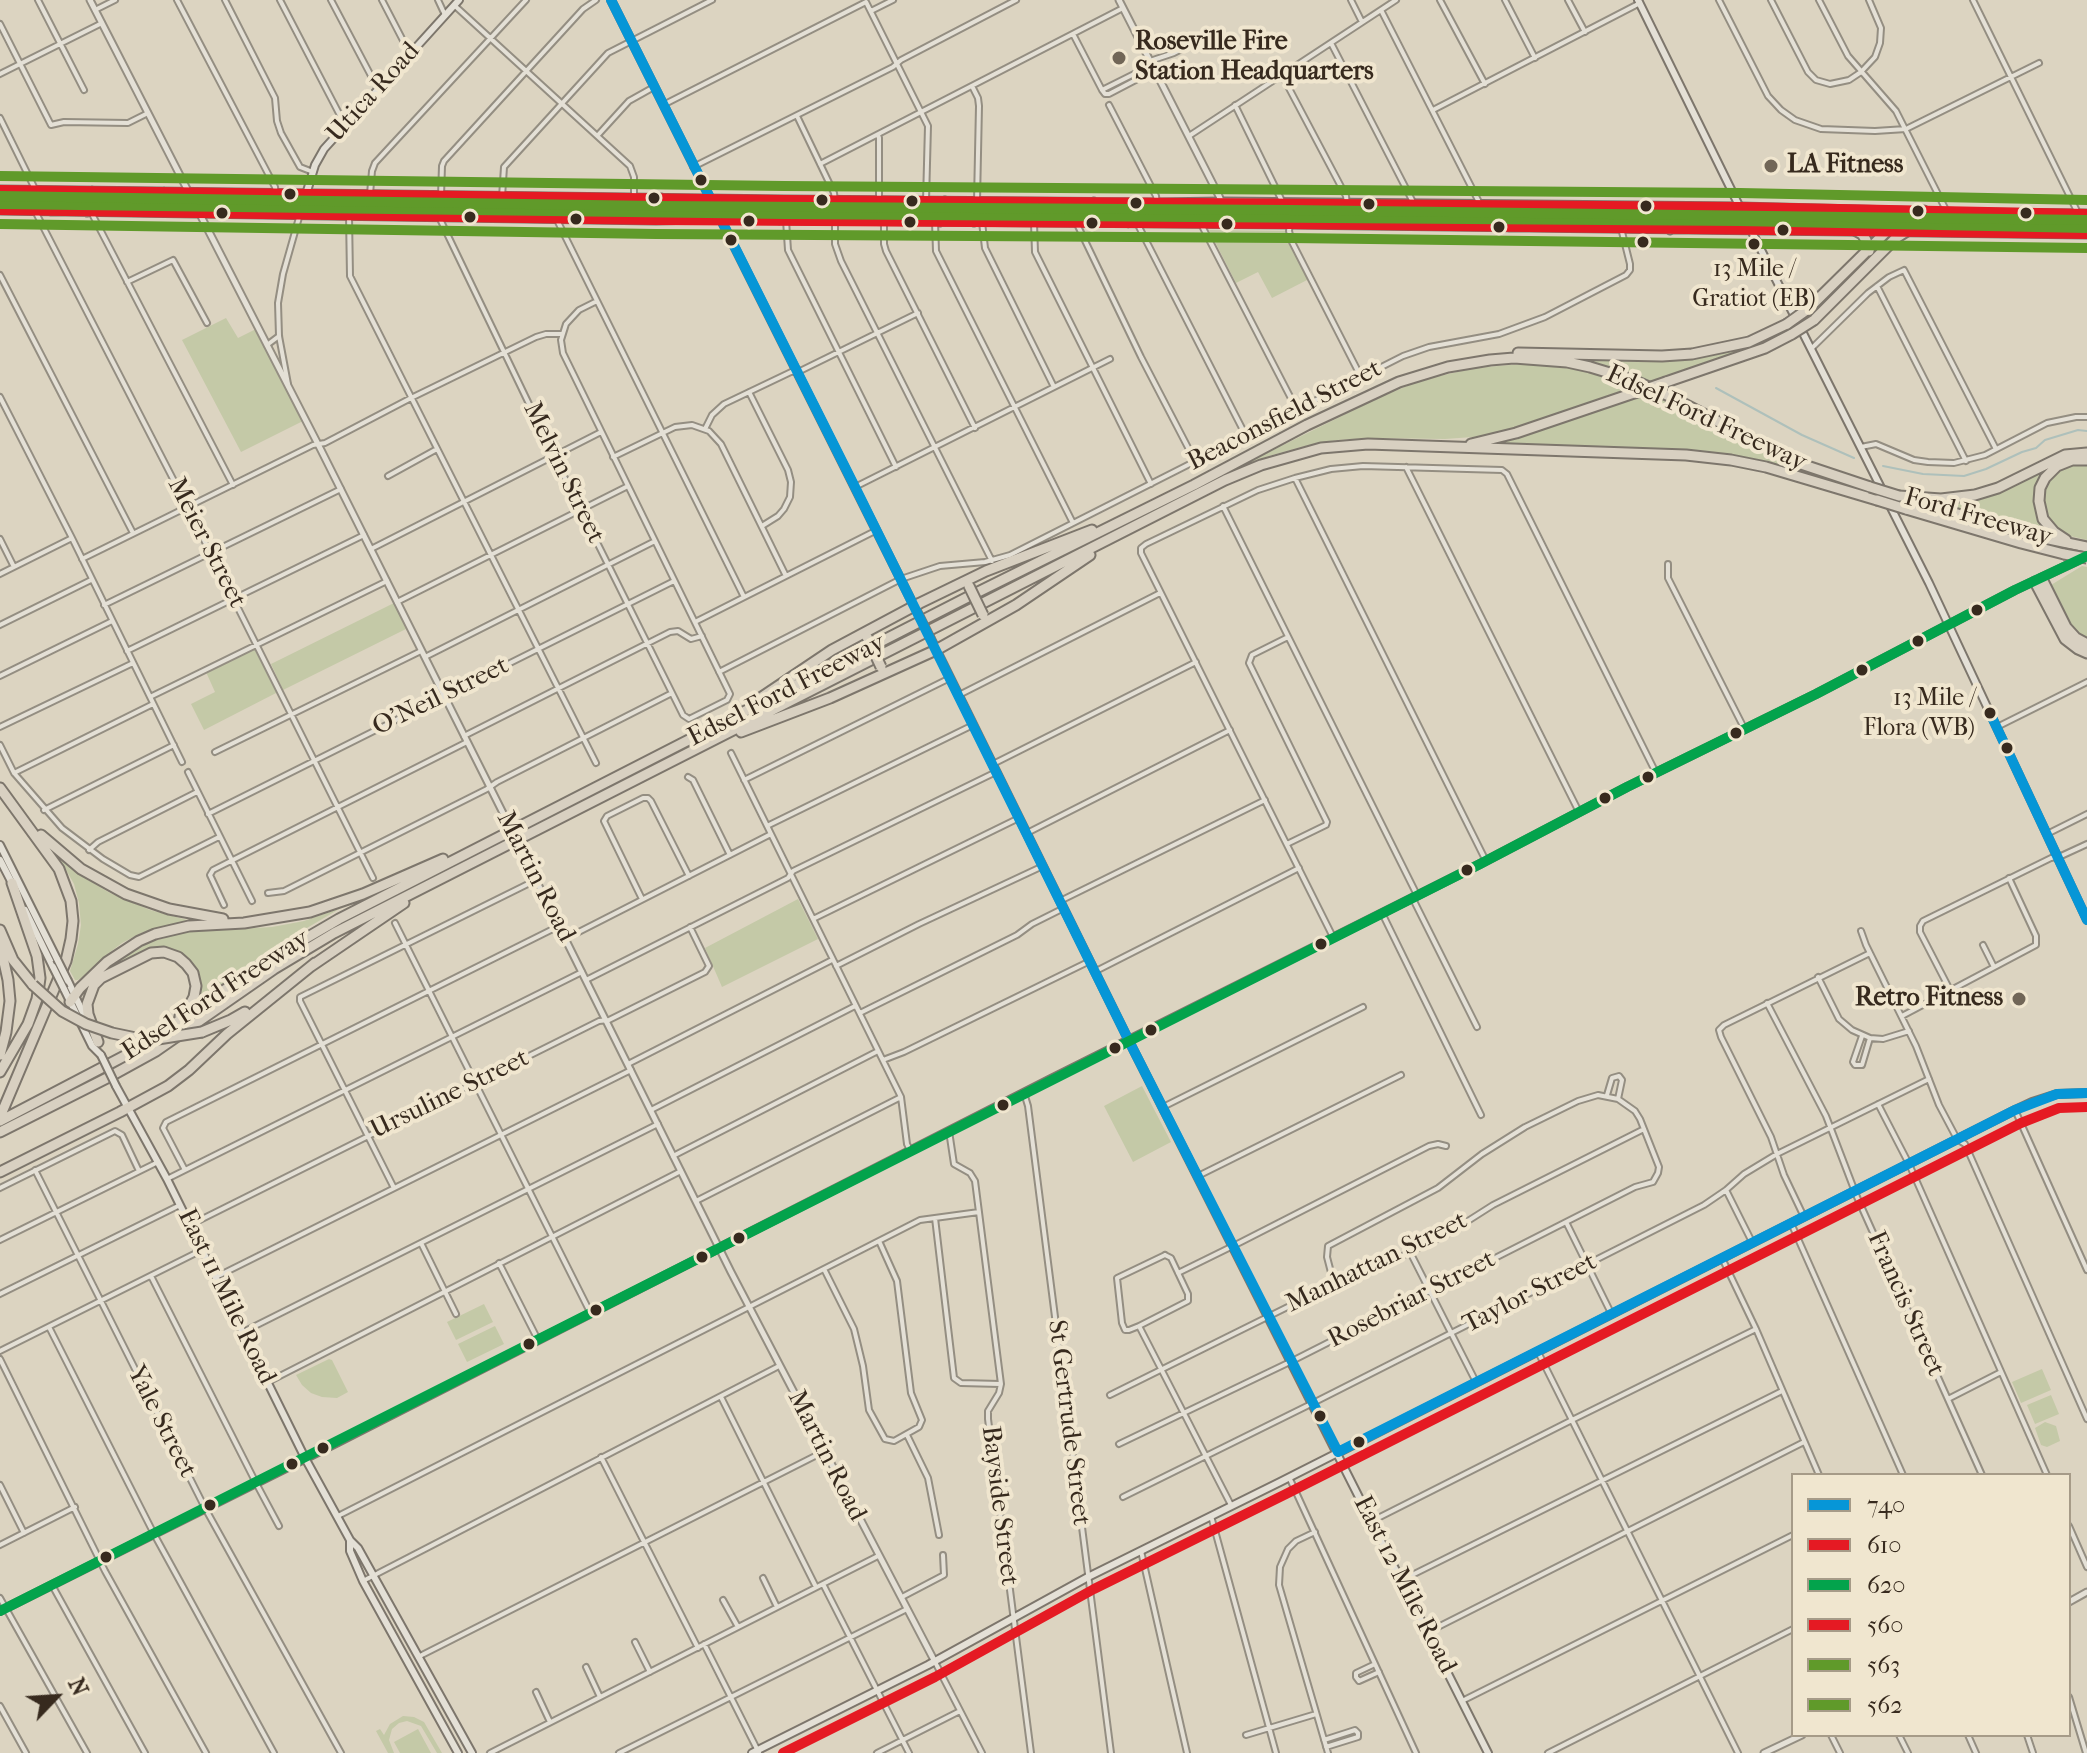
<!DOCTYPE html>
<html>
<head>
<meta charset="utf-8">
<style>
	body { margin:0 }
	#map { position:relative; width:2087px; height:1753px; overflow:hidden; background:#dcd4c1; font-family:"IM FELL French Canon",serif }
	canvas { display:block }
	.legend { position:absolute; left:1791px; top:1473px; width:280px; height:264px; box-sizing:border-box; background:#f0e6cf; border:2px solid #a69b88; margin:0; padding:10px 14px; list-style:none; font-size:24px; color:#372a1e }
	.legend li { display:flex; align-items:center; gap:16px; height:40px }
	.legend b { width:40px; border:2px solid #a69b88 }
	.north { position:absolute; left:16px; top:1657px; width:80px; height:80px; -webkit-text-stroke:6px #f0e6cf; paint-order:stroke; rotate:65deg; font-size:22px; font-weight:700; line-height:32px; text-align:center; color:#372a1e }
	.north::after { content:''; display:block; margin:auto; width:28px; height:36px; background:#372a1e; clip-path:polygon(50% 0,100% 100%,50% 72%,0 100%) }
</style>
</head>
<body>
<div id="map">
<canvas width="2087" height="1753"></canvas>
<ul class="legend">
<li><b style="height:10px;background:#0696d7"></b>740</li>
<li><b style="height:10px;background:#e51a23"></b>610</li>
<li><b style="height:10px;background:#03a34c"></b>620</li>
<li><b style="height:10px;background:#e51a23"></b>560</li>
<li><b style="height:10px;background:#609a2a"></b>563</li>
<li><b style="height:10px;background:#609a2a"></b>562</li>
</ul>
<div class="north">N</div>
</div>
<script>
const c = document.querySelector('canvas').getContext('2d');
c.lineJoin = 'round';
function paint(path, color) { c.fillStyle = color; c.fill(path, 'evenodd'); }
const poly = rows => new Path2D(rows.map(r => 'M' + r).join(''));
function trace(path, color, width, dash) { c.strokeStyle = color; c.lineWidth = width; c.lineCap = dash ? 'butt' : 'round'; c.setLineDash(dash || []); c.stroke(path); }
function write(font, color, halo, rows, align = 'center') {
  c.font = font + ' "IM FELL French Canon",serif'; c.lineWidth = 8; c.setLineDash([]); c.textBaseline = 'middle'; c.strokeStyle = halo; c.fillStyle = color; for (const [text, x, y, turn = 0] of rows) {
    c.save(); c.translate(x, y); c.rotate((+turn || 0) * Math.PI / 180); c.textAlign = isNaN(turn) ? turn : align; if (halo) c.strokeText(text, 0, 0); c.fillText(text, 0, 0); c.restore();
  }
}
paint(poly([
	[1209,230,1288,231,1287,240,1309,279,1272,298,1258,272,1236,283],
	[226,318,238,338,256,329,303,421,241,452,182,340],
	[1788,328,1790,331,1756,347,1652,382,1627,371,1576,359,1666,359],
	[1522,364,1575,369,1638,387,1520,428,1487,436,1445,439,1372,438,1337,440,1301,447,1269,456,1249,465,1251,461,1380,397,1422,380,1475,368],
	[1651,391,1782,463,1781,466,1760,460,1702,452,1500,444,1498,442],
	[2066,460,2037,494,2053,535,1934,501,1957,500],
	[2080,462,2087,463,2087,540,2066,535,2057,531,2043,512,2043,489,2056,470],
	[2082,566,2087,567,2087,641,2071,628,2052,590,2051,585],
	[394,603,406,629,283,690,271,664],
	[255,648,278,692,204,730,191,704,215,692,206,672],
	[60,859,83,877,110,893,150,910,191,921,181,922,141,933,122,943,105,956,84,976,78,980,75,980,70,971,78,944,81,925,79,903,74,884],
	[798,899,818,939,722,987,705,948],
	[341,908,271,949,197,1002,200,985,197,970,188,958,176,950,161,947,151,948,109,967,150,942,185,932,272,927,304,921],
	[1142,1086,1171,1142,1133,1162,1104,1106],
	[484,1304,493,1322,456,1340,447,1322],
	[495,1326,504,1344,467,1362,458,1344],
	[329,1359,332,1360,348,1392,337,1398,322,1397,311,1393,302,1385,296,1375],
	[2042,1369,2051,1390,2021,1403,2012,1382],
	[2051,1395,2059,1414,2035,1424,2027,1405],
	[2045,1422,2056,1426,2060,1441,2047,1447,2041,1445,2035,1428],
	[403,1716,414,1717,424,1722,442,1753,437,1753,421,1726,407,1721,399,1723,392,1729,389,1740,394,1753,388,1753,376,1731,380,1729,384,1735,390,1724],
	[418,1729,431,1753,400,1753,394,1742]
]), '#c4c9a7');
trace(poly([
	[1716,388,1802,435,1854,458],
	[1883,466,1923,474,1964,476,1986,469,2022,452,2036,448,2045,440,2078,430,2087,431]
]), '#aec0bb', 2);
const minor = poly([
	[38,0,84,90],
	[177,0,275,187,276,194],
	[225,0,275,98,277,121,281,133,300,167,313,172],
	[280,0,345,125],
	[331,0,378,89],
	[382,0,410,54],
	[438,0,445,15],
	[1351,0,1362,22],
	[1440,0,1485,84],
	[1505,0,1535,58],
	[1568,0,1585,32],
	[1719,0,1768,96,1781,110,1795,120,1821,129,1875,131,1906,129,2039,63],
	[1771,0,1808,72,1816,80,1830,84,1849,80,1861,72,1875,57,1880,43,1881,28,1869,0],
	[1819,0,1848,56,1896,111,1947,212],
	[1973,0,2078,213],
	[866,2,928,126,926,201],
	[454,5,630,166,634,177,634,196],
	[95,10,115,0],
	[1381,10,1480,204],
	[871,11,893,0],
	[0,24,51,125,64,122,128,123,148,113],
	[1073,34,1102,90],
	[1331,43,1414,204],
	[1150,61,1174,53,1218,31],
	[0,74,102,23],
	[1282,75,1346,196,1347,204],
	[972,86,978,98,979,106,977,201],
	[1102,90,1105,94,1109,94,1151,72,1154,68],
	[1102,90,1148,67,1154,68],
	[663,105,866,2],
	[1109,105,1156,196,1157,203],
	[1235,105,1283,203],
	[1433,110,1640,3],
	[797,116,834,193,835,200],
	[0,118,36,191],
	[598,135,629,101,654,87],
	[878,135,879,138,879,200],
	[1189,136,1396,0],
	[820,164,1123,8],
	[693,167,893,67,901,60,1016,0],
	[370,194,372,171,375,163,526,0],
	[441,196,442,166,444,161,583,9,596,0],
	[502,197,504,167,608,53,712,0],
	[35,211,189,510,373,878],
	[91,212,233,485],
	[349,216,350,276,596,763],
	[439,217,556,460,683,715,689,719,727,700,730,694,563,353,561,340,566,324,579,310,597,301],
	[557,220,744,597],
	[786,220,788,250,896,467],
	[835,221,835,244,841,261,992,561],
	[884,221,884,244,886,251,975,428],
	[935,222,936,251,1073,523],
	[982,222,985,248,1054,387],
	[1076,222,1141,357,1195,461],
	[1034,223,1035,252,1151,484],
	[1137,223,1246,436],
	[1201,224,1297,410],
	[1290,224,1289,231,1292,242,1361,377],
	[0,275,133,533],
	[127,282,173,260,207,323],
	[1877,286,1966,461],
	[267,345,279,336],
	[1812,348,1868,293,1889,277,1904,270,1996,449],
	[288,384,279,336,278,303,283,274,300,214],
	[749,392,788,470,791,482,790,497,784,509,778,516,762,526],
	[0,397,72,538,182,762],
	[705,429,712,415,724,404,791,372,802,370,918,313],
	[1861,447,1876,444,1914,460,1928,462,1954,463,1985,455,2047,423,2076,417,2087,417],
	[613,457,675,427,692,425,709,431,721,444,786,576],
	[1406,467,1579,812],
	[388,476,437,449],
	[1295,478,1486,861],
	[855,487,1110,359],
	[1223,506,1417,895],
	[0,539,14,567],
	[371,549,601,432],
	[82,559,313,445,325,443,411,398,536,337,546,334,562,334],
	[1668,564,1668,578,1745,730],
	[0,574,72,538],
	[397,602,628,486],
	[104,605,341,489],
	[695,622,877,530],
	[0,625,91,580],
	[127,651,364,535],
	[425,657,655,541],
	[719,672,901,579,940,566,985,562,1010,555,1403,356,1429,347,1499,334,1545,317,1626,275,1630,270,1630,264,1621,228],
	[0,676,112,621],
	[959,695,1160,593],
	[150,697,387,581],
	[0,727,133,663],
	[1997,727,2087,682],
	[464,736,670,632,678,631,691,639,702,636],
	[0,745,14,773,62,828,103,859,130,875,139,877,219,837],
	[215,752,421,651],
	[731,753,901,1097,907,1144,910,1150],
	[993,764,1196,662],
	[188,772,252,901],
	[14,773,153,704],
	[688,777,693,780,730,855],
	[744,780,950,678],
	[44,810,174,745],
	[208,814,674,581],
	[767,826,973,725],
	[1027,833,1230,730],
	[2047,834,2087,814],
	[1287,844,1326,825,1327,822,1249,663,1252,655,1288,637],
	[89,850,98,842,197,792],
	[268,893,284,891,487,789,497,782,672,693],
	[1412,897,1477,1027],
	[642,899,604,821,607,816,643,798,648,798,651,801,689,876],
	[1060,901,1265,800],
	[224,905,210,875,213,870,467,742],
	[1382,913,1481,1115],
	[813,919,1019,818],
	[395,923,591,1314],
	[1861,931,1866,945,1916,1046,1939,1105,1957,1139,1965,1144,2087,1419],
	[1333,937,1141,553,1141,548,1146,544,1258,490,1295,478,1331,469,1363,466,1502,470,1507,474,1656,773],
	[565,939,771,834],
	[1983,945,1994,967],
	[836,966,919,924,1043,866],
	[1096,971,1299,868],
	[1818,977,1839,1019,1852,1030,1870,1038,1883,1039,1909,1031],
	[586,980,788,878,793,871,996,772],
	[1950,990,1920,932,1920,926,1923,921,2051,858,2061,856,2087,844],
	[1767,1003,1826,1116,1857,1197,1982,1475],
	[860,1013,1017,935,1032,924,1064,908],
	[1902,1016,2036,945,2036,936,2009,878],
	[1862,1036,1853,1062,1855,1065,1862,1065,1870,1038],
	[883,1060,904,1052,1090,961],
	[628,1064,832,960],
	[1024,1093,1028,1106,1040,1200,1111,1753],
	[1607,1095,1612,1078,1619,1076,1622,1080,1618,1099],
	[1878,1104,1909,1164,2047,1475],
	[1163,1107,1363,1007],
	[651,1110,855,1006],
	[2015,1110,2087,1270],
	[949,1131,954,1164,970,1173,975,1181,1001,1384,999,1393,988,1411,988,1419,1031,1753],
	[673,1156,878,1051],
	[35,1170,205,1508,341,1753],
	[185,1170,163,1128,166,1122,559,926],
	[1198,1176,1401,1075],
	[167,1179,582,972],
	[0,1188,115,1131,122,1135,139,1171],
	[394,1188,300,1001,300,997,536,880],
	[1726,1190,1752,1242],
	[696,1201,901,1097],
	[1804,1217,1784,1175,1771,1137,1721,1037,1719,1030,1724,1025,1870,953],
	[935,1218,954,1378,961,1383,1000,1384],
	[1566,1222,1611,1313],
	[1791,1223,1903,1475],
	[190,1225,599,1021,609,1020,705,972,709,966,690,927],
	[0,1240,158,1162],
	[421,1243,456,1314],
	[1410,1252,1476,1382],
	[1165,1255,1171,1258,1188,1294,1188,1301,1139,1326,1129,1330,1125,1330,1122,1323,1117,1278,1165,1255],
	[1722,1258,1756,1329,1819,1475],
	[499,1263,538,1340],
	[824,1269,854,1329,863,1366,869,1410,885,1439,894,1441,919,1427,922,1420,911,1393,897,1281,879,1241],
	[1178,1273,1241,1242,1429,1146,1438,1144,1446,1146],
	[151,1276,256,1483,279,1526],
	[216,1277,631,1070],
	[0,1294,180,1205],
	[1139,1326,1231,1505],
	[49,1327,154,1534,274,1753],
	[243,1332,658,1124],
	[0,1351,202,1250],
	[1538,1352,1738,1753],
	[0,1359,105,1571,206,1753],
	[268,1382,681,1171],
	[1110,1395,1334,1284,1359,1277,1449,1233,1493,1205,1644,1129],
	[721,1397,816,1587],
	[1948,1399,2001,1372],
	[907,1435,928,1478,939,1535],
	[1119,1444,1292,1361,1635,1187,1653,1182,1658,1173,1659,1167,1640,1119,1635,1111,1618,1099,1598,1095,1578,1101,1525,1127,1482,1154,1438,1188,1328,1246,1327,1257,1334,1284],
	[601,1457,698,1648],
	[1289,1477,1416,1753],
	[0,1485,24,1533],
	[1123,1497,1313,1403,1704,1205,1726,1190,1744,1174,1777,1154,1929,1079],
	[338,1516,920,1220,979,1212],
	[1211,1516,1276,1753],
	[1372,1521,1572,1420,1756,1329],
	[2069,1526,2087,1567],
	[1315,1532,1296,1541,1288,1549,1280,1567,1279,1585,1328,1753],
	[0,1545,75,1507],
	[1141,1551,1187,1753],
	[763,1578,777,1607],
	[1402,1580,1782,1391],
	[363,1581,779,1366],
	[823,1584,909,1753],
	[52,1585,145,1753],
	[902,1597,944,1575,943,1555],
	[0,1598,87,1753],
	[723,1600,738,1627],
	[1428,1632,1804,1442],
	[635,1642,650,1672],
	[704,1644,759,1753],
	[418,1657,823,1452],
	[935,1662,982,1753],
	[1375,1664,1356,1673,1356,1677,1359,1681,1379,1672],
	[586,1667,600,1697],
	[536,1692,550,1722],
	[2069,1697,2086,1753],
	[1462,1701,1793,1535],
	[0,1706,26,1753],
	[1246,1735,1316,1714],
	[1831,1735,1840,1753],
	[1899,1735,1908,1753],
	[1968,1735,1976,1753],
	[2027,1735,2033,1753],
	[1324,1740,1355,1730,1358,1733,1358,1737,1326,1747],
	[490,1753,878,1556],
	[619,1753,907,1609],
	[877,1753,960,1711],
	[1548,1753,1793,1629]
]);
const tertiary = poly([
	[90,0,321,450,506,819],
	[1119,0,1219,196,1231,223],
	[522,852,731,1272,935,1662],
	[2069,1602,2087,1592],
	[1764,1753,1802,1735]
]);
const secondary = poly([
	[611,0,915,608],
	[1638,0,1751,230,1929,583,2087,920],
	[300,214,315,165,324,149,459,0],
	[931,639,1133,1049,1488,1753],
	[0,845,57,959],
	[0,860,13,885],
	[25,910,53,967],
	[68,981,86,1019],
	[64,989,92,1046,101,1055],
	[116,1086,167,1179,305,1458,350,1540,358,1548,472,1753],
	[350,1540,350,1551,363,1581,458,1753],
	[0,1611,338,1442,1051,1079,1480,864,1627,787,1816,694,2015,590,2081,559],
	[752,1753,928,1665,1088,1577,1280,1482,2015,1110,2032,1102,2057,1094,2087,1093]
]);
const primary = poly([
	[0,190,784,200,1157,203,1222,202,1740,207,1975,213,2087,214],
	[0,210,656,220,696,219,1290,224,2087,234],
	[50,211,58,202,59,196,55,191],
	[87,212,83,201,92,191],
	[161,212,166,207,168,202,164,192],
	[222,213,219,203,222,198,229,194],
	[482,217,490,207,488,197],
	[610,219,618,209,616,198],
	[656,220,653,207,661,198],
	[779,220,787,210,784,200],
	[813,220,812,211,820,200],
	[940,222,948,210,945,201],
	[974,222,971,213,977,201],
	[1088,223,1096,213,1094,202],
	[1128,223,1125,213,1131,203],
	[1312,224,1320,214,1317,203],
	[1361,225,1359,214,1368,204],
	[1450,226,1457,216,1455,205],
	[1509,227,1508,215,1516,205],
	[1614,228,1621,219,1618,207],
	[1670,230,1667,219,1673,207],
	[1803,230,1809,220,1805,209],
	[1834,230,1832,222,1838,210]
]);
const motorway = poly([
	[1855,230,1862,234,1866,240,1869,251],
	[1808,309,1887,231,1899,221,1924,211],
	[1814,320,1896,238,1907,231],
	[1518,353,1662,356,1692,354,1749,342,1787,324],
	[1666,382,1765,348,1792,334],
	[1471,444,1516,433,1634,393],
	[1899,496,1941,499,1975,495,1998,488,2065,455,2087,453],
	[1914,501,2025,534,2087,547],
	[1906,509,2021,543,2064,554],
	[2066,540,2054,532,2043,519,2039,501,2040,488,2045,478,2057,466,2072,460,2087,460],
	[2042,579,2066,627,2076,638,2087,644],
	[2035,582,2065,639,2078,649,2087,653],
	[750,705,832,650,920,603,986,571,1092,530],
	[741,732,830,698,936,650,1016,605,1090,555],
	[0,788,59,869,71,901,73,921,71,939,66,961,0,1117],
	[41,835,81,869,126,894,169,909,223,919],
	[0,930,13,960,33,985],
	[0,944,8,980,10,1001,6,1032,0,1055],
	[310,967,404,903],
	[70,1002,80,988,107,962,139,941,155,934,189,926,244,923,310,912,363,894,443,859],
	[202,1032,231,1020,245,1012],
	[98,1042,88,1014,87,1004,94,985,101,978,151,953,164,952,178,957,186,964,193,973,196,986,194,997,187,1010,180,1016],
	[0,1072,28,1024,37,999,40,978,37,956,12,883],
	[0,1121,134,1051,272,958,339,919,966,598,1194,485,1307,425,1399,382,1448,367,1490,360,1514,358,1567,362,1590,367,1633,380,1671,397,1798,463,1870,487],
	[0,1132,107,1078,156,1051,274,969,334,933,1225,480,1261,465,1321,448,1368,444,1686,455,1731,460,1766,467,1877,500],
	[0,1172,120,1112,168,1086,189,1070,227,1034,315,963]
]);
trace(minor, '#948e82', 8);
trace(tertiary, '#948e82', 9);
trace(secondary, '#7d766c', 10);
trace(primary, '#7d766c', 11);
trace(motorway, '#7d766c', 13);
trace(minor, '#e4e0d6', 4);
trace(tertiary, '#e4e0d6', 5);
trace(secondary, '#e4e0d6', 6);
trace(primary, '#d8d0c1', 7);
trace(motorway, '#d8d0c1', 9);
const tertiaryBridge = poly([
	[506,819,522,852]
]);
const secondaryBridge = poly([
	[917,611,931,639],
	[57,959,68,981],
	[53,967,64,989],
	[101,1055,116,1086]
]);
const motorwayBridge = poly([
	[1787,324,1808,309],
	[1792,334,1814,320],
	[1634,393,1666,382],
	[1870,487,1899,496],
	[1877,500,1906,509],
	[2064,554,2087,558],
	[969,586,983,615],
	[867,637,881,667],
	[33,985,62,1011,86,1024,112,1033,136,1038,158,1039,202,1032]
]);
trace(tertiaryBridge, '#948e82', 9, []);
trace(secondaryBridge, '#7d766c', 10, []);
trace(motorwayBridge, '#7d766c', 13, []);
trace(tertiaryBridge, '#e4e0d6', 5);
trace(secondaryBridge, '#e4e0d6', 6);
trace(motorwayBridge, '#d8d0c1', 9);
trace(poly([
	[611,0,855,487,1133,1049,1338,1452],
	[1990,713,2087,920],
	[1338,1452,2015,1110,2057,1094,2087,1093]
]), '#0696d7', 10);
trace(poly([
	[783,1753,935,1677,1094,1589,1286,1494,2021,1123,2059,1108,2087,1107]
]), '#e51a23', 10);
trace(poly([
	[0,1611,1480,864,1627,787,1816,694,2015,590,2087,556]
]), '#03a34c', 10);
trace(poly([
	[0,190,784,200,1740,207,2087,214],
	[0,210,656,220,1290,224,2087,234]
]), '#e51a23', 10);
trace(poly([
	[0,204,784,214,1740,221,2087,228],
	[0,224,656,234,1290,238,2087,248]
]), '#609a2a', 10);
trace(poly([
	[0,176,784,186,1740,193,2087,200],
	[0,196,656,206,1290,210,2087,220]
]), '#609a2a', 10);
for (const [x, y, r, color] of [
	[1119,58,8,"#716657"],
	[1771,166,8,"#716657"],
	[701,180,7,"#372a1e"],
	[290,194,7,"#372a1e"],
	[654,198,7,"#372a1e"],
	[822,200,7,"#372a1e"],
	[912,201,7,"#372a1e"],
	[1136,203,7,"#372a1e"],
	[1369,204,7,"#372a1e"],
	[1646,206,7,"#372a1e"],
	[1918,211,7,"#372a1e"],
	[222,213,7,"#372a1e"],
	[2026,213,7,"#372a1e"],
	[470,217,7,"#372a1e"],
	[576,219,7,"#372a1e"],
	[749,221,7,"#372a1e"],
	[910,222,7,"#372a1e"],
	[1092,223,7,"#372a1e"],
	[1227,224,7,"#372a1e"],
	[1499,227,7,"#372a1e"],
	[1783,230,7,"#372a1e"],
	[731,240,7,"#372a1e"],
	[1643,242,7,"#372a1e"],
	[1754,244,7,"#372a1e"],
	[1977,610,7,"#372a1e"],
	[1918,641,7,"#372a1e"],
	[1862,670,7,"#372a1e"],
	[1990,713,7,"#372a1e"],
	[1736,733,7,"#372a1e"],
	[2007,748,7,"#372a1e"],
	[1648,777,7,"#372a1e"],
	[1605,798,7,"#372a1e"],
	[1467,870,7,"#372a1e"],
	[1321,944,7,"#372a1e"],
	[2019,999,8,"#716657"],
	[1151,1030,7,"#372a1e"],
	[1115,1048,7,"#372a1e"],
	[1003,1105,7,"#372a1e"],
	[739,1238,7,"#372a1e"],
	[702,1257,7,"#372a1e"],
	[596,1310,7,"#372a1e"],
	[529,1344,7,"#372a1e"],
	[1320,1416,7,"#372a1e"],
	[1359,1442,7,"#372a1e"],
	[323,1448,7,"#372a1e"],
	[292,1464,7,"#372a1e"],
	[210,1505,7,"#372a1e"],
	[106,1557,7,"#372a1e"]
]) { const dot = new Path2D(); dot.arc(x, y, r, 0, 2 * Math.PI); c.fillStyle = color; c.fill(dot); trace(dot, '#f0e6cf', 3); }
write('24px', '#372a1e', '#f0e6cf', [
	["13 Mile /",1754,270],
	["Gratiot (EB)",1754,300],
	["13 Mile /",1975,699,"right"],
	["Flora (WB)",1975,729,"right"]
]);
write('bold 26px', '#372a1e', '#f0e6cf', [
	["Roseville Fire",1135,43],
	["Station Headquarters",1135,73],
	["LA Fitness",1787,166],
	["Retro Fitness",2003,999,"right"]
], 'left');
write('26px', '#372a1e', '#f0e6cf', [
	["Utica Road",374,93,-48],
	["Beaconsfield Street",1285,416,-27],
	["Edsel Ford Freeway",1706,419,25],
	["Melvin Street",563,473,64],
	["Ford Freeway",1978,518,16],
	["Meier Street",206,543,63],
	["Edsel Ford Freeway",787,691,-27],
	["O'Neil Street",441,697,-26],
	["Martin Road",535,877,63],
	["Edsel Ford Freeway",216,996,-33],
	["Ursuline Street",450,1095,-26],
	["Manhattan Street",1377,1263,-26],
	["Taylor Street",1530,1294,-27],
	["East 11 Mile Road",226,1297,64],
	["Rosebriar Street",1412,1300,-27],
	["Francis Street",1905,1304,66],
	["Yale Street",161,1422,63],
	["St Gertrude Street",1068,1423,83],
	["Martin Road",826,1456,63],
	["Bayside Street",999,1506,83],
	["East 12 Mile Road",1404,1585,63]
]);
</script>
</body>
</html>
